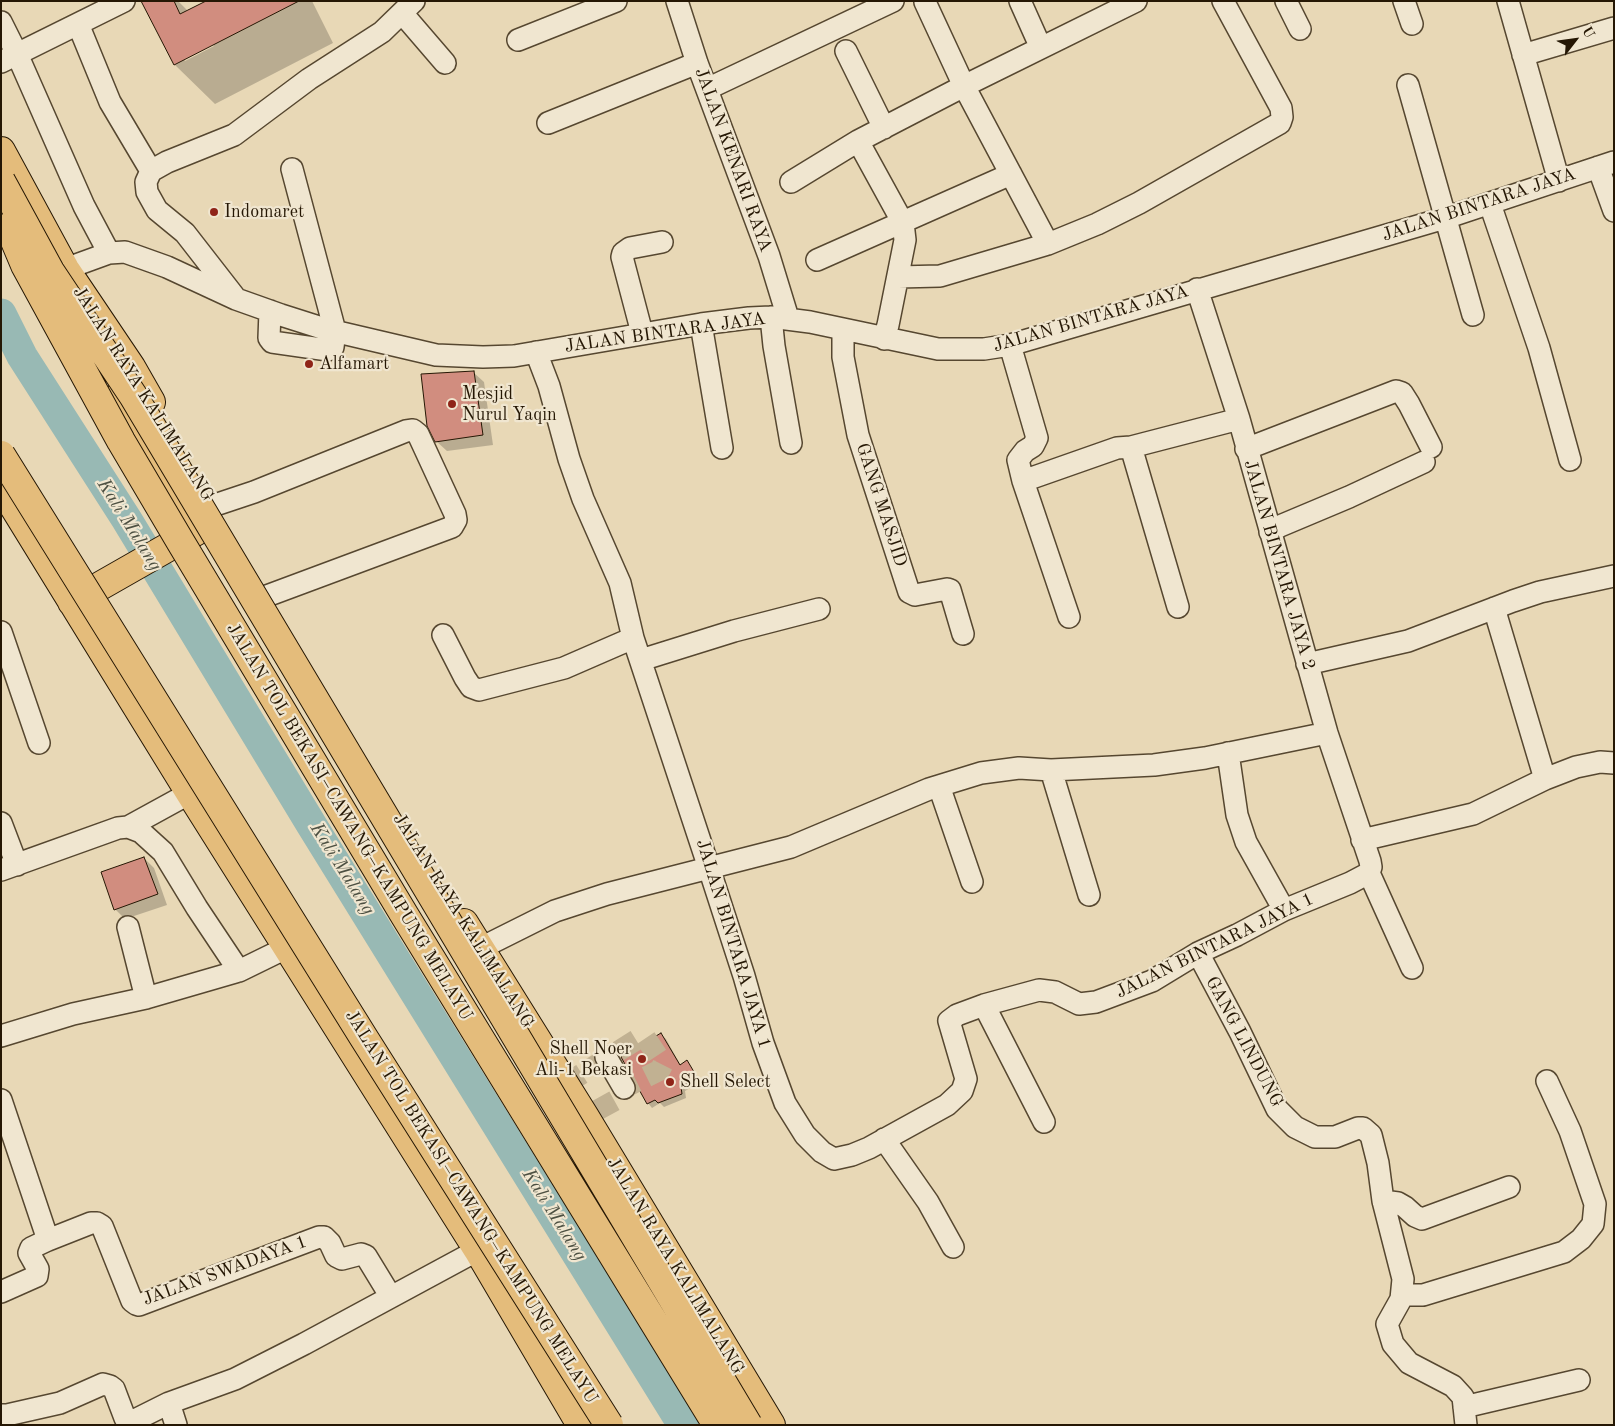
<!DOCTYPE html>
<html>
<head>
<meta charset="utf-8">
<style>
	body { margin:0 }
	#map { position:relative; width:1615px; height:1426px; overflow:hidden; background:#e8d8b6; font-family:"Old Standard TT",serif }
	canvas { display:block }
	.frame { position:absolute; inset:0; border:2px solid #251704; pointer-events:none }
	.north { position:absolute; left:1550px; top:15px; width:50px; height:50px; -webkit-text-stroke:4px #f0e6d0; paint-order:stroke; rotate:60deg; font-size:14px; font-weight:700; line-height:20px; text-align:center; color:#251704 }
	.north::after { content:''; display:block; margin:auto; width:18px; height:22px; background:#251704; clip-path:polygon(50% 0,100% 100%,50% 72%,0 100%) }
</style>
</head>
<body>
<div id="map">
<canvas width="1615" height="1426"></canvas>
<div class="frame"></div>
<div class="north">U</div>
</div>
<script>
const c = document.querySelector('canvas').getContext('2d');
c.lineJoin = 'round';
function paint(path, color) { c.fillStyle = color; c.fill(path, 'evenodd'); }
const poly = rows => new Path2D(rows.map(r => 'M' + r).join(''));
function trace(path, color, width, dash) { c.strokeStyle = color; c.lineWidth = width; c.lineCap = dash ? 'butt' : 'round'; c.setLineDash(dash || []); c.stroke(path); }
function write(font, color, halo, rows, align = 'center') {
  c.font = font + ' "Old Standard TT",serif'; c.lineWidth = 4.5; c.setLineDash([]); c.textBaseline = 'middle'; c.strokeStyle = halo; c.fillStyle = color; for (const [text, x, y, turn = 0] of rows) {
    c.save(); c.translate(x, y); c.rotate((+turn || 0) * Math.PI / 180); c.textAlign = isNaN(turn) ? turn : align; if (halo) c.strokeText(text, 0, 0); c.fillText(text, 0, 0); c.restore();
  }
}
paint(poly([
	[146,1,178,1,188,11,208,1,312,1,333,43,215,104,175,65,143,3],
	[212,44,214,46,185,61,184,59],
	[473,372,484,382,493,445,447,451,436,441],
	[144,858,154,868,167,905,125,919,115,909],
	[661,1035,666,1039,681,1066,687,1062,700,1082,685,1091,686,1098,664,1107,660,1103,652,1108,648,1103]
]), '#0003');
trace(poly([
	[1,314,22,356,127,520,311,824,683,1425]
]), '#98b9b4', 31);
const building = poly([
	[141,1,174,1,180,14,206,1,299,1,174,65,141,1],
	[474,371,483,435,435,442,427,426,421,374,474,371],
	[144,857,158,894,114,910,101,872,144,857],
	[661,1033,680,1065,687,1060,697,1077,681,1087,682,1094,658,1103,655,1100,647,1104,621,1057,661,1033]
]);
paint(building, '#d18d7f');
trace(building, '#251704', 1);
trace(poly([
	[564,1085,641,1037,645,1037,663,1064,660,1070,624,1088,623,1096,585,1117]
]), '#c1b192', 21, [21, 11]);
const minor = poly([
	[677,1,697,63,769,256,788,318],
	[1020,1,1041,48],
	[1286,1,1300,29],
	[1404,1,1412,24],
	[1508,1,1559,181],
	[925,2,964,86,1048,244],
	[402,13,445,63],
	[1,22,17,54,84,206,109,253],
	[78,24,110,102,151,171],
	[518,40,616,1],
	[846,51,884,128],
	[1523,55,1614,28],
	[1,62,124,1],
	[1408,85,1473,315],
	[707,89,893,1],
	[548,123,697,63],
	[858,141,903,223,905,240,888,325,884,339],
	[1598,167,1614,211],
	[791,182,858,141,964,86,1136,1],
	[1490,204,1539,348,1570,460],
	[817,260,1011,174],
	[65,269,109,253,125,252,167,267,236,299,281,315,325,329,436,355,483,357,514,356,701,324,749,318,771,317,810,322,938,349,984,349,1010,345,1445,218,1614,162],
	[898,277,940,276,1048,244,1097,224,1139,203,1280,123,1282,117,1281,108,1223,1],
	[234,296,185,233,157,210,147,192,146,182,151,171,167,162,234,135,309,79,382,32,414,1],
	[270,311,269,338,272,342,328,350,333,347,335,331,292,169],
	[771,317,774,346,791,443],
	[701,324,722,448],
	[843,329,843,357,858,435,909,592,915,595,947,589,950,590,963,634],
	[642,333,622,257,623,253,630,248,662,242],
	[1010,345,1037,438,1033,446,1025,451,1018,460,1023,481,1069,617],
	[536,352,549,386,569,459,583,499,620,583,633,638,709,868,744,976,763,1043,785,1103,805,1135,822,1152,834,1159,852,1155,869,1148,947,1105,962,1091,966,1079,949,1021,957,1015,984,1005,1039,990,1055,992,1079,1004,1096,1002,1152,981,1198,953,1237,935,1284,910,1350,883,1369,873,1371,867,1370,861,1327,733,1239,419,1197,289],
	[1131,447,1178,607],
	[1246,449,1396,391,1402,393,1409,404,1431,447],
	[1023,481,1117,448,1131,447,1239,419],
	[212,506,254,492,406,431,413,430,418,434,455,514,456,520,452,527,264,597],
	[1270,532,1280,526,1349,497,1424,462],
	[1494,608,1545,779],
	[1,632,39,743],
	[443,635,465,678,471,687,479,690,564,668,633,638],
	[641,660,734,631,819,609],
	[1307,664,1408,641,1513,601,1540,592,1614,576],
	[1228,753,1237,815,1246,842,1284,910],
	[1051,770,1089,895],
	[939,786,972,882],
	[1,823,17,865],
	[128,827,190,793],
	[1362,840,1473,814,1545,779,1576,767,1600,762,1614,763],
	[1,870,118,828,128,827,141,832,163,852,197,908,239,971,288,947],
	[1369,873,1412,968],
	[128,927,146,998],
	[479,949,555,911,607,894,791,847,929,789,981,773,1019,768,1051,770,1154,765,1205,758,1327,733],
	[1198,953,1240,1032,1277,1109,1295,1127,1315,1137,1335,1137,1358,1128,1363,1128,1371,1135,1378,1163,1383,1201,1403,1279,1401,1299,1387,1324,1393,1344,1409,1363,1453,1386,1463,1397,1466,1425],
	[984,1005,1044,1122],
	[1,1036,73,1014,146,998,239,971],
	[606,1057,624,1088],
	[1,1100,48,1240,91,1223,97,1223,102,1226,132,1301,136,1304,139,1305,319,1237,324,1237,330,1243,336,1256,342,1259,361,1254,366,1256,391,1297],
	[884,1139,928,1202,953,1247],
	[1383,1201,1398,1203,1405,1207,1415,1216,1422,1219,1509,1187],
	[1,1292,37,1276,38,1269,29,1253,31,1248,48,1240],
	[1402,1295,1423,1295,1564,1252,1581,1239,1593,1224,1595,1204,1570,1131,1547,1081],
	[169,1403,176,1425],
	[1464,1407,1579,1380],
	[1,1415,7,1415,60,1403,103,1384,110,1386,114,1389,125,1418,129,1422,135,1420,169,1403,235,1379,304,1344,478,1250]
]);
const major = poly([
	[1,151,65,269,131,367,151,402],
	[119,396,193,533],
	[1,486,190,793,478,1250,581,1425],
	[72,602,200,529],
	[464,923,585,1117,771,1425]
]);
trace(minor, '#564730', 24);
trace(major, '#251704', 30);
trace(minor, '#f0e6d0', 21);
trace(major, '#e4bc7b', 28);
const highwayBridge = poly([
	[1,181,50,271,134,397,748,1425],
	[9,227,25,265,121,441,180,541,405,916,717,1425],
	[1,455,364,1038,609,1425]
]);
trace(highwayBridge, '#251704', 30, []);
trace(highwayBridge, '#e4bc7b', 28);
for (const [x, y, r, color] of [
	[214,212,5,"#8f2418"],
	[309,364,5,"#8f2418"],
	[452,404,5,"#8f2418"],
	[642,1059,5,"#8f2418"],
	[670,1082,5,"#8f2418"]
]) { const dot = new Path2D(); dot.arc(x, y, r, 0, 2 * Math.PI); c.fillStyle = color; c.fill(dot); trace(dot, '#f0e6d0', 2); }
write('18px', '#251704', '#f0e6d0', [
	["JALAN KENARI RAYA",733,160,70],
	["JALAN BINTARA JAYA",1479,205,-18],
	["JALAN BINTARA JAYA",1091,319,-16],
	["JALAN BINTARA JAYA",665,333,-8],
	["JALAN RAYA KALIMALANG",143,394,58],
	["GANG MASJID",881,505,72],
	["JALAN BINTARA JAYA 2",1279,565,74],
	["JALAN TOL BEKASI–CAWANG–KAMPUNG MELAYU",349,822,59],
	["JALAN RAYA KALIMALANG",463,921,58],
	["JALAN BINTARA JAYA 1",733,944,73],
	["JALAN BINTARA JAYA 1",1215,946,-26],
	["GANG LINDUNG",1244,1042,62],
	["JALAN TOL BEKASI–CAWANG–KAMPUNG MELAYU",471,1207,58],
	["JALAN RAYA KALIMALANG",675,1266,59],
	["JALAN SWADAYA 1",225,1271,-20]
]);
write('18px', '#251704', '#f0e6d0', [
	["Indomaret",224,212],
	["Alfamart",319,364],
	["Mesjid",462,394],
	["Nurul Yaqin",462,415],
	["Shell Noer",632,1049,"right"],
	["Ali-1 Bekasi",632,1070,"right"],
	["Shell Select",680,1082]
], 'left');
write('italic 19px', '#4d5042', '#f0e6d0', [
	["Kali Malang",129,525,58],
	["Kali Malang",342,869,58],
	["Kali Malang",554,1215,58]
]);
</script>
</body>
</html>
